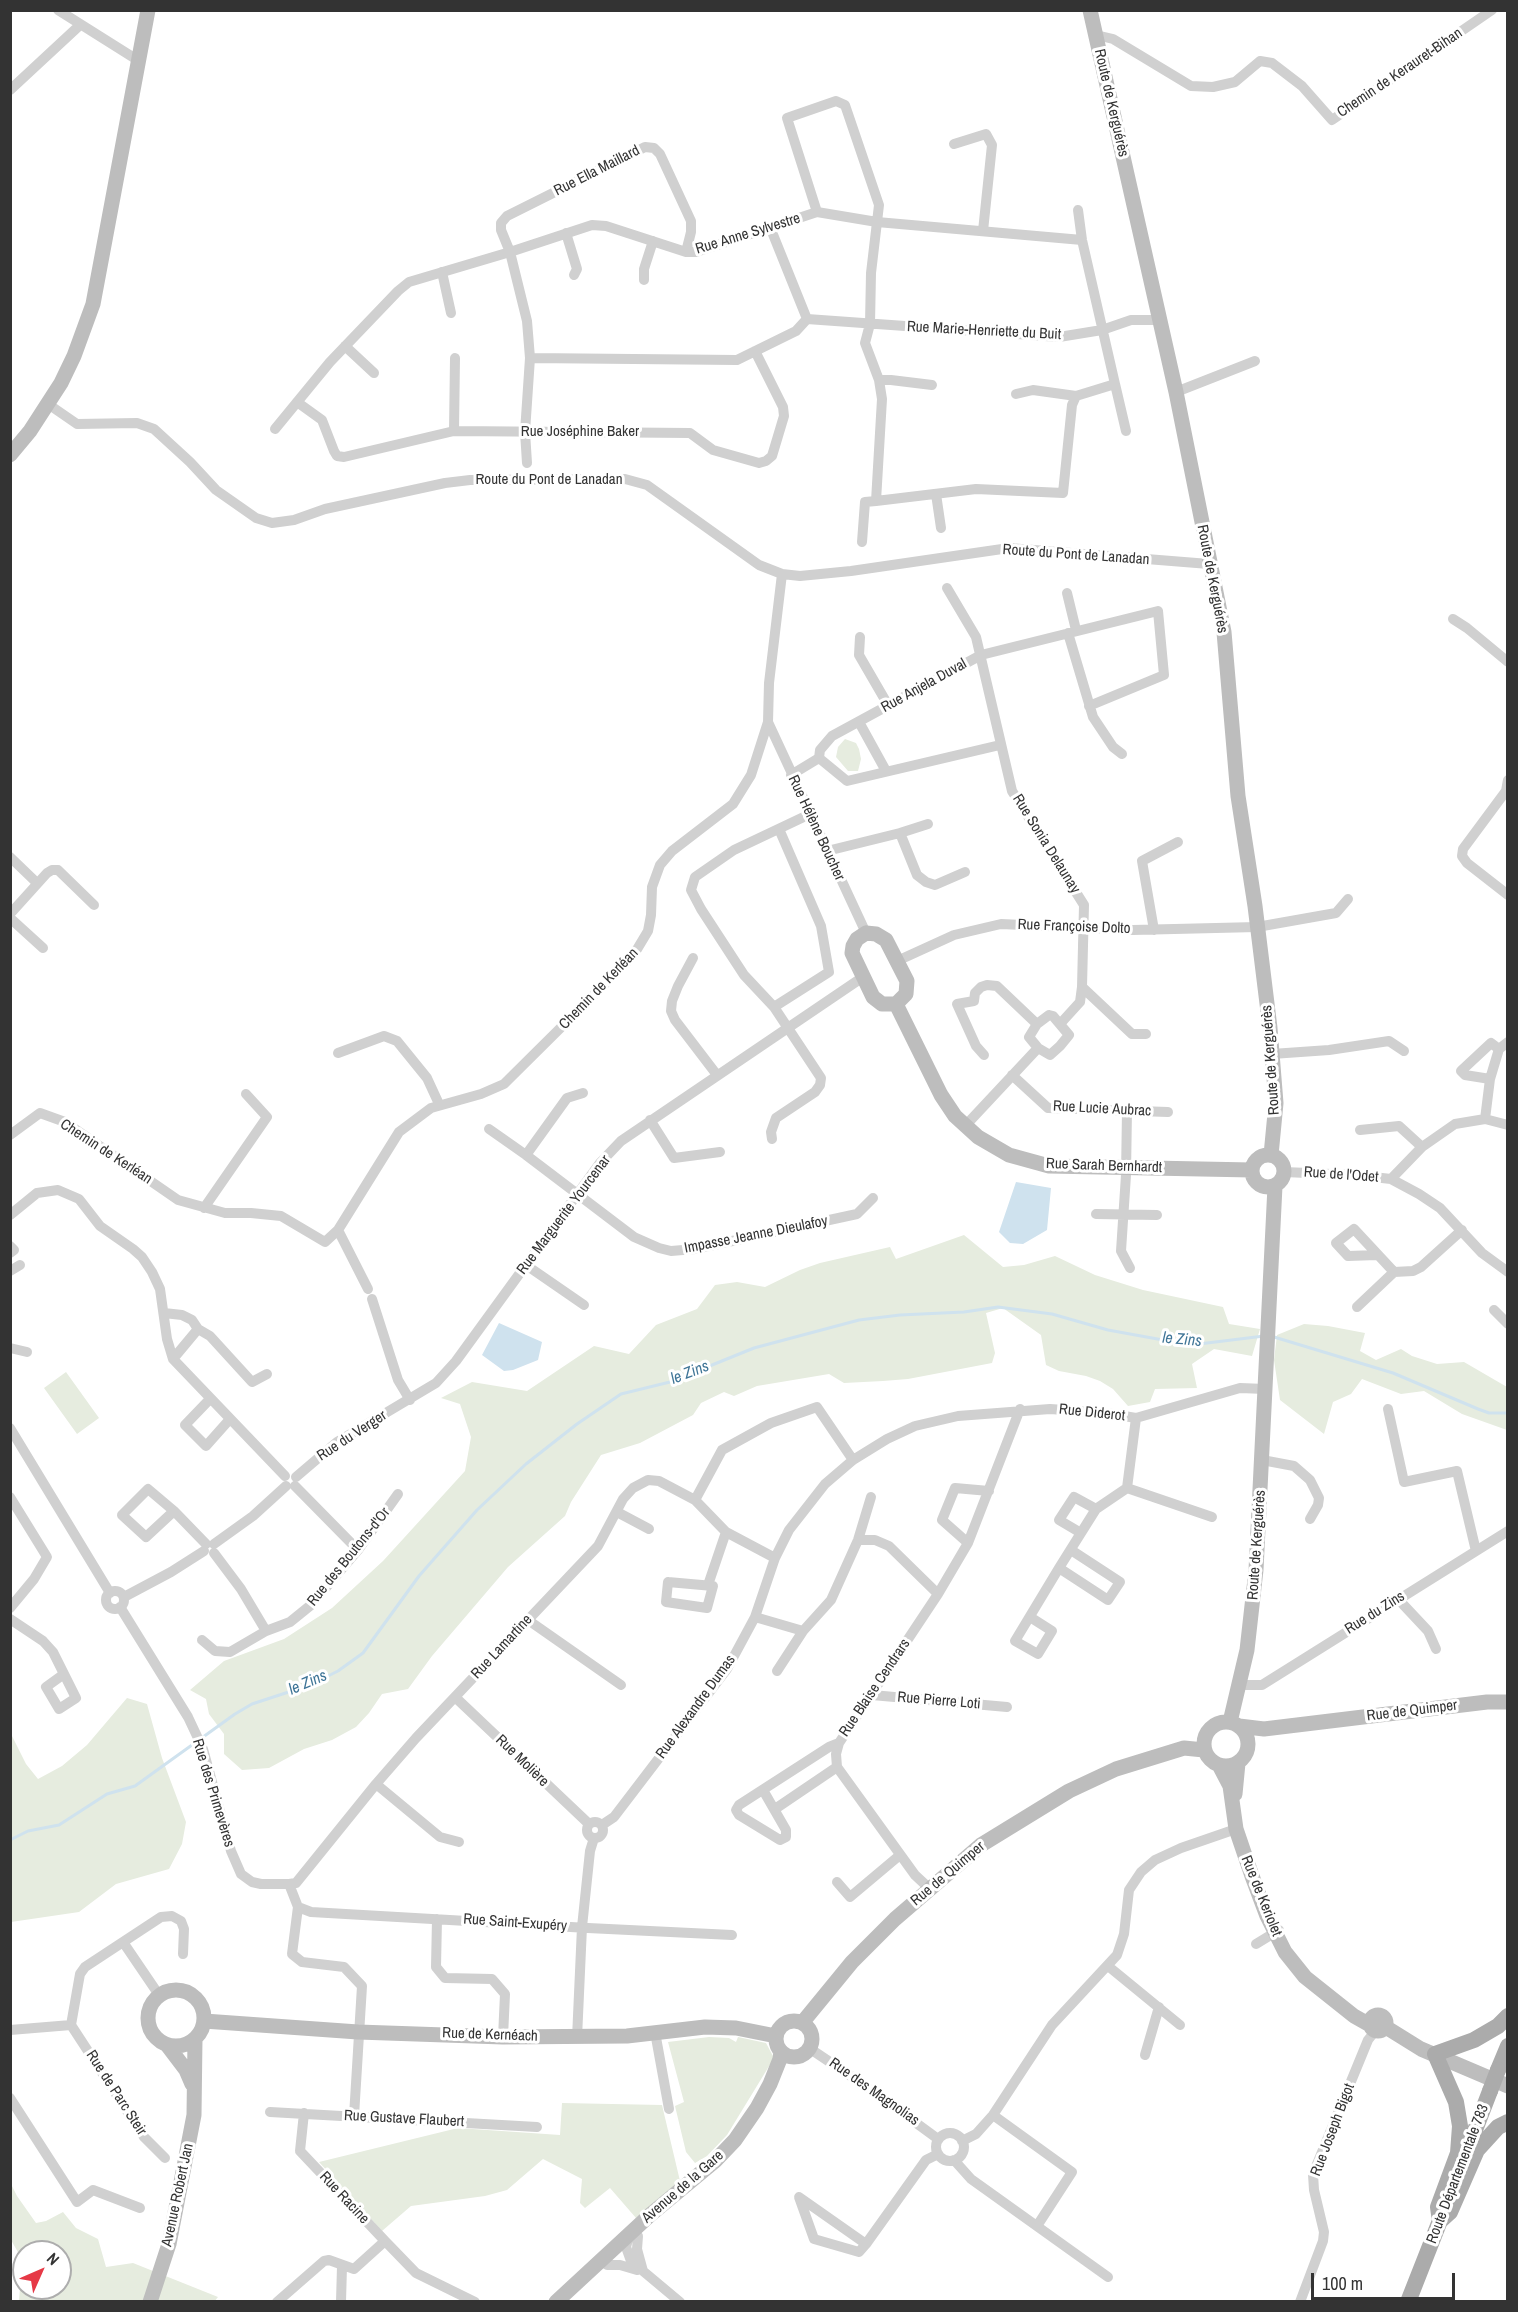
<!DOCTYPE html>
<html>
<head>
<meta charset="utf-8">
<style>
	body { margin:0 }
	#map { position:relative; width:1518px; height:2312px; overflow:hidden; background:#fff; font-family:"Archivo Narrow",sans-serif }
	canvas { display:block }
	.frame { position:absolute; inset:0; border:12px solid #333; pointer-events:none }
	.north { position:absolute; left:12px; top:2240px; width:60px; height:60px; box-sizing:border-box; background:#fff; border:2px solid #adadad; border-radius:50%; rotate:45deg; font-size:16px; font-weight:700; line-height:24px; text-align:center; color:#333 }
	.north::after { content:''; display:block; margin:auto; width:21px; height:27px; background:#e63946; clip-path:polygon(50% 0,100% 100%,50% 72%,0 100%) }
	.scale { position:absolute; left:1311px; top:2273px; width:144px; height:27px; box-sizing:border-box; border:3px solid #333; border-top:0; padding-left:8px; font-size:18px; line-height:21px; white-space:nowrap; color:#333; -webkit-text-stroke:4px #fff; paint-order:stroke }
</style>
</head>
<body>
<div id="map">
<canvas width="1518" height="2312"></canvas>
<div class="frame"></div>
<div class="north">N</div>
<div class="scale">100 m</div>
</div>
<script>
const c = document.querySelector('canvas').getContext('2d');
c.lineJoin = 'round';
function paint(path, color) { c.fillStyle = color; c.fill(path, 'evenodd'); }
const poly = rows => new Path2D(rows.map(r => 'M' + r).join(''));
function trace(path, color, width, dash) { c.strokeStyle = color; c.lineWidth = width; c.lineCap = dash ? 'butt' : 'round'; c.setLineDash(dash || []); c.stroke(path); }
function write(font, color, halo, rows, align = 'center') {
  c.font = font + ' "Archivo Narrow",sans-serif'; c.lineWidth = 6; c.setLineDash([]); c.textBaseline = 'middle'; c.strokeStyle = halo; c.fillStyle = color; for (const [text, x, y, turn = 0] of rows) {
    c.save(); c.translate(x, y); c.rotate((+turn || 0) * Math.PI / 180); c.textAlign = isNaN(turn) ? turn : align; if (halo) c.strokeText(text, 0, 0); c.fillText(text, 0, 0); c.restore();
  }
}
paint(poly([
	[845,739,856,743,859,749,861,759,858,771,848,771,836,757,838,747],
	[964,1235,1003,1267,1024,1265,1055,1256,1095,1275,1143,1290,1223,1307,1229,1324,1260,1329,1252,1356,1214,1349,1192,1364,1197,1388,1155,1389,1150,1402,1128,1406,1113,1389,1100,1381,1086,1376,1059,1371,1046,1365,1041,1335,1003,1308,986,1313,995,1353,992,1363,908,1379,883,1381,844,1383,829,1374,757,1386,734,1396,724,1392,701,1403,693,1415,640,1443,601,1455,571,1502,565,1516,508,1567,432,1656,408,1689,382,1694,369,1713,356,1727,332,1740,304,1749,269,1768,242,1770,224,1754,224,1734,209,1714,206,1699,190,1690,224,1661,284,1639,332,1608,383,1561,465,1471,471,1437,460,1404,441,1398,472,1382,527,1391,594,1346,629,1354,656,1325,697,1309,715,1285,737,1282,765,1287,800,1270,820,1263,890,1247,896,1259],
	[1304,1324,1328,1326,1365,1333,1360,1351,1376,1360,1401,1349,1412,1356,1437,1364,1464,1362,1507,1387,1507,1430,1462,1414,1424,1391,1401,1394,1362,1379,1351,1394,1333,1402,1324,1434,1280,1400,1274,1360,1277,1335],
	[66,1372,99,1418,77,1434,44,1388],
	[127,1698,147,1704,162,1758,186,1822,182,1844,169,1869,116,1884,79,1912,11,1922,11,1734,26,1764,38,1779,62,1766,87,1745],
	[709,2037,729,2038,736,2042,738,2037,766,2043,774,2058,727,2135,707,2156,695,2163,686,2152,675,2106,684,2102,668,2042],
	[562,2103,662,2105,680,2181,636,2218,610,2188,585,2208,580,2203,582,2179,543,2159,507,2190,485,2196,411,2206,382,2231,319,2162,458,2128,560,2135],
	[10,2182,17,2196,36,2223,46,2221,63,2212,76,2228,98,2239,106,2267,133,2263,218,2297,214,2302,19,2301,21,2274,19,2254,11,2240],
	[24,2252,60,2252,60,2288,24,2288]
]), '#e6ecdf');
paint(poly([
	[1016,1182,1051,1188,1047,1230,1023,1244,1010,1243,999,1232],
	[499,1323,542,1342,538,1360,513,1370,504,1371,482,1355]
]), '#cfe2ee');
trace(poly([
	[1274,1337,1393,1373,1478,1409,1489,1413,1508,1413],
	[10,1840,28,1831,59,1825,107,1794,135,1786,235,1714,252,1704,310,1685,338,1671,363,1653,419,1576,477,1510,526,1464,577,1424,621,1394,670,1382,754,1348,859,1320,900,1315,964,1312,998,1307,1052,1314,1108,1330,1174,1342,1199,1344,1264,1336]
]), '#cfe2ee', 3);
trace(poly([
	[58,10,139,61],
	[1096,35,1113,39,1191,86,1213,87,1235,82,1260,61,1272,63,1302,86,1332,120,1492,10],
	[10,90,80,25],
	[954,144,986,134,992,145,983,231],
	[817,212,787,118,836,101,845,105,879,205,871,273,870,324,865,343,879,380,882,399,876,501,976,489,1063,493,1072,405,1076,396,1115,384,1082,240,1078,210],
	[770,227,807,319,1059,337,1102,330,1131,320,1160,320],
	[566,233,577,269,574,275],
	[442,272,451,313],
	[644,280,644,269,653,241],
	[345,346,374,373],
	[530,358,737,360,796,331,807,319],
	[879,380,891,380,932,385],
	[1115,384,1126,431],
	[1176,392,1255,361],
	[1016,394,1033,390,1076,396],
	[297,402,322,420,334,451,337,456,344,457,454,431,690,433,713,450,759,463,766,461,772,456,784,416,783,407,755,351],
	[48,404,77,424,137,423,154,429,190,462,216,490,256,518,272,523,294,520,325,509,445,483,470,480,625,479,647,485,759,565,782,574,800,576,851,571,1009,548,1209,564],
	[275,429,330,362,398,291,409,282,510,252,592,225,606,226,686,252,696,252,817,212,877,222,1082,240],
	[454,431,455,358],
	[527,463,525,432,530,358,527,321,510,252,501,230,501,223,507,216,645,147,654,148,660,154,691,221,691,232,686,252],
	[936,494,941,528],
	[862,542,865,502,876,501],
	[947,588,976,637,1012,791,1084,905,1082,987,1080,1002,1060,1024],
	[1067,593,1076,630],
	[1453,619,1467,628,1508,662],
	[1068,633,1093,717,1113,747,1122,754],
	[860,637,859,655,888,705],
	[768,722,866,933],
	[859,722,886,771],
	[819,758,820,750,832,736,981,655,1158,611,1164,675,1089,706],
	[819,758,847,781,1000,745],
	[791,775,819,758],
	[1508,780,1506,791,1463,849,1462,856,1467,863,1508,895],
	[900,833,928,824],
	[827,851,900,833,917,875,926,882,935,885,965,872],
	[10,857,37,883],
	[10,914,47,873,52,870,58,870,94,905],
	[10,918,43,948],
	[1154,930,1142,861,1178,842],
	[693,958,678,986,672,1001,671,1011,675,1020,717,1075],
	[897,961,954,935,1001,924,1133,930,1257,927,1336,913,1348,899],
	[1082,987,1132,1034,1146,1034],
	[774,1007,829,972,821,926,779,829],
	[1049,1015,1053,1016,1069,1035,1060,1046,1050,1055,1038,1048,1029,1037,1037,1024,1049,1015],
	[338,1053,384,1036,397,1041,427,1078,439,1104],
	[1272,1054,1329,1050,1389,1041,1404,1051],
	[984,1055,976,1046,957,1004,974,1001,975,993,981,987,987,985,997,986,1037,1024],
	[1012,1075,1048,1108,1168,1112],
	[1490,1079,1465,1075,1461,1071,1491,1043,1499,1049],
	[583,1093,567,1098,526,1155,634,1237,659,1248,671,1251,695,1249,857,1214,873,1198],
	[1127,1110,1126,1175,1121,1251,1130,1268],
	[1485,1119,1490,1079,1499,1049,1508,1042],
	[650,1120,674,1158,720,1152],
	[966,1125,1038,1048],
	[489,1129,526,1155],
	[1360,1130,1399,1126,1422,1147],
	[10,1135,40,1113,65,1122,178,1200,225,1213,251,1213,281,1216,325,1242,338,1230,399,1132,431,1108,481,1094,504,1084,633,956,648,931,651,915,652,887,660,865,672,851,733,804,751,775,768,722,769,683,782,574],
	[772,1139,771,1132,776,1118,815,1092,820,1085,821,1078,774,1007,744,975,701,909,691,890,695,877,734,850,810,814],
	[1284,1172,1355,1175,1391,1179,1419,1194,1440,1208,1482,1253,1508,1272],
	[1391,1179,1422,1147,1455,1124,1485,1119,1508,1125],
	[204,1208,267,1117,246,1094],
	[1096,1214,1157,1215],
	[10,1215,37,1193,58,1190,79,1199,100,1226,133,1249,142,1257,152,1272,160,1289,167,1339,173,1359,285,1476],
	[338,1230,368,1289],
	[10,1246,14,1250,10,1253],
	[1377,1255,1348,1256,1336,1243,1354,1229,1394,1272],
	[526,1265,584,1305],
	[10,1271,20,1265],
	[372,1299,398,1380,410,1400],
	[1357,1307,1394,1272,1413,1271,1421,1267,1462,1230],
	[1494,1310,1508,1324],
	[164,1313,182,1315,192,1320,198,1329,210,1336,252,1382,267,1374],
	[10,1348,27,1352],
	[173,1359,198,1329],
	[210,1399,185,1425,206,1446,230,1419],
	[1388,1409,1404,1482,1457,1471,1476,1551],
	[10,1428,110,1593],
	[1262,1460,1294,1466,1310,1480,1319,1498,1318,1505,1310,1519],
	[296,1477,337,1442,436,1383,456,1361,600,1163,621,1141,863,977],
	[295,1486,358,1550],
	[1127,1488,1212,1517],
	[1127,1488,1136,1418],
	[10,1497,47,1557,34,1579,10,1608],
	[695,1500,722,1450,771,1423,817,1407,853,1460],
	[174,1511,146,1537,122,1515,148,1489,174,1511,206,1544],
	[617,1512,649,1529],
	[1081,1533,1059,1520,1074,1497,1096,1509],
	[858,1540,875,1540,889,1546,938,1594],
	[968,1543,942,1520,955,1488,989,1491],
	[214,1544,253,1516,286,1486],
	[214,1553,241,1589,266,1631],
	[1059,1568,1108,1600,1120,1582,1071,1550],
	[668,1582,713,1586,707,1608,666,1602,668,1582],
	[708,1585,726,1532],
	'106 1600a9 9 0 1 1 18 0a9 9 0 1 1-18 0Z',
	[124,1597,171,1572,204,1551],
	[1398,1599,1428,1631,1436,1649],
	[120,1607,188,1717,203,1749,231,1851,241,1874,252,1882,261,1884,289,1884,296,1883,376,1784,416,1738,598,1546,623,1499,633,1488,648,1480,659,1481,695,1500,726,1532,775,1558],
	[755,1617,803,1631],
	[1030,1617,1052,1631,1038,1654,1015,1641,1059,1568,1096,1509,1127,1488],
	[10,1619,43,1641,53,1652,76,1698,59,1709,46,1687,64,1674],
	[528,1620,621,1685],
	[202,1640,215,1651,230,1652,266,1631,290,1622,311,1605,358,1550,398,1494],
	[777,1671,803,1631,831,1600,858,1540,871,1497],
	[1240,1685,1262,1685,1508,1531],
	[872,1695,1007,1707],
	[455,1697,589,1824],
	[376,1784,440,1837,459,1842],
	[763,1790,786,1830,786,1837,780,1840,739,1815,736,1810,739,1805,829,1747,839,1743],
	[775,1809,837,1767],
	'587 1830a8 8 0 1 1 16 0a8 8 0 1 1-16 0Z',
	[602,1825,614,1817,727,1669,755,1617,775,1558,789,1530,825,1484,853,1460,887,1439,915,1426,958,1416,1050,1409,1106,1413,1136,1418,1240,1388,1265,1389],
	[837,1882,850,1897,900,1855],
	[289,1884,298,1907,292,1954,302,1962,344,1967,362,1986,354,2116],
	[930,1889,915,1875,837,1767,836,1754,839,1743,938,1594,968,1543,1020,1409],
	[298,1907,311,1912,588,1928,732,1935],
	[437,1919,436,1967,445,1978,492,1979,505,1994,503,2037],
	[123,1942,159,1995],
	[1256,1944,1279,1930],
	[1108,1966,1180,2025],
	[71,2025,80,1974,85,1967,161,1917,172,1916,181,1921,184,1929,183,1954],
	[71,2025,144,2137,165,2158],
	[10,2030,71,2025],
	[655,2032,669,2109],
	[577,2038,582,1927,590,1851,594,1838],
	[809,2048,867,2087,938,2139],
	[1145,2055,1159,2007],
	[10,2098,77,2202,93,2190,140,2208],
	[270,2112,537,2127],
	[993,2115,1072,2172,1037,2226],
	'936 2147a14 14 0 1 1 28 0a14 14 0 1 1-28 0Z',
	[962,2141,976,2134,993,2115,1052,2025,1117,1955,1124,1934,1129,1890,1141,1872,1155,1860,1181,1848,1236,1829],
	[954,2160,971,2179,1108,2277],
	[629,2236,626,2247,631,2261,680,2302],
	[638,2236,637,2249,643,2271],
	[385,2241,416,2273,475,2302],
	[866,2244,799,2197,814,2239,859,2252,866,2244,926,2160,938,2154],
	[607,2265,620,2265,637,2270],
	[277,2302,324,2261,329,2260,354,2269,385,2241,300,2151,304,2113],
	[341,2302,342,2266],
	[1300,2302,1323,2241,1324,2232,1314,2190,1313,2174,1368,2040,1376,2030]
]), '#d0d0d0', 10);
trace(poly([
	[1090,10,1176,392,1224,632,1238,796,1255,906,1270,1028,1276,1103,1271,1155],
	[10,455,30,431,61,383,74,356,93,304,148,10],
	[866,933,876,934,886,940,907,981,906,994,896,1004,882,1004,873,997,852,953,853,946,857,939,866,933],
	[896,1004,941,1095,955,1116,978,1137,1009,1155,1049,1166,1252,1170],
	'1252 1171a16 16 0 1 1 32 0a16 16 0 1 1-32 0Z',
	'1204 1744a22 22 0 1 1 44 0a22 22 0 1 1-44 0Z',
	[1230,1722,1247,1650,1256,1570,1275,1186],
	[1239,1726,1264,1729,1487,1702,1508,1702],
	[1219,1765,1230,1786,1236,1829,1252,1876,1267,1916,1285,1952,1305,1977,1354,2016,1370,2025],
	[1235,1794,1238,1763],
	'148 2018a28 28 0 1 1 56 0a28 28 0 1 1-56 0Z',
	'1370 2023a8 8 0 1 1 16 0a8 8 0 1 1-16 0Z',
	[204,2021,358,2032,503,2037,627,2036,705,2027,736,2028,776,2036],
	'776 2039a18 18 0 1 1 36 0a18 18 0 1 1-36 0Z',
	[802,2023,852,1962,895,1919,981,1845,1069,1791,1116,1769,1184,1748,1204,1750],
	[1384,2026,1421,2049,1508,2086],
	[167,2045,186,2070,192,2084],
	[150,2302,169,2244,194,2115,195,2039],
	[556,2302,650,2215,715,2161,735,2140,757,2108,770,2084,780,2059,781,2051]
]), '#bdbdbd', 15);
trace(poly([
	[1498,2070,1508,2046],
	[1462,2164,1490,2091],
	[1440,2221,1438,2207,1458,2153,1460,2126,1456,2102,1435,2054,1474,2040,1498,2026,1508,2016],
	[1440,2221,1450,2212,1477,2150,1498,2127,1508,2122],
	[1408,2302,1443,2213]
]), '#ababab', 16);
trace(poly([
	[1490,2091,1498,2070]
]), '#ababab', 16);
write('15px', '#333', '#fff', [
	["Chemin de Kerauret-Bihan",1400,73,-34],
	["Route de Kerguérès",1111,103,77],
	["Rue Ella Maillard",597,171,-27],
	["Rue Anne Sylvestre",748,234,-17],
	["Rue Marie-Henriette du Buit",984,331,3],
	["Rue Joséphine Baker",580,432],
	["Route du Pont de Lanadan",549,480],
	["Route du Pont de Lanadan",1076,555,4],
	["Route de Kerguérès",1212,579,79],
	["Rue Anjela Duval",924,686,-29],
	["Rue Hélène Boucher",816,828,65],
	["Rue Sonia Delaunay",1046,844,58],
	["Rue Françoise Dolto",1074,927,2],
	["Chemin de Kerléan",599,989,-46],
	["Route de Kerguérès",1271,1060,-94],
	["Rue Lucie Aubrac",1102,1109,3],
	["Chemin de Kerléan",106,1152,33],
	["Rue Sarah Bernhardt",1104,1166,2],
	["Rue de l'Odet",1341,1175,4],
	["Rue Marguerite Yourcenar",564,1215,-53],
	["Impasse Jeanne Dieulafoy",756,1235,-11],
	["Rue Diderot",1092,1413,6],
	["Rue du Verger",352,1436,-33],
	["Route de Kerguérès",1257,1545,-86],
	["Rue des Boutons-d'Or",349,1557,-51],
	["Rue du Zins",1375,1613,-32],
	["Rue Lamartine",502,1647,-47],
	["Rue Blaise Cendrars",875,1688,-56],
	["Rue Pierre Loti",939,1701,5],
	["Rue Alexandre Dumas",696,1707,-54],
	["Rue de Quimper",1412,1711,-7],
	["Rue Molière",522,1761,44],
	["Rue des Primevères",213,1793,73],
	["Rue de Quimper",948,1874,-40],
	["Rue de Keriolet",1261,1896,68],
	["Rue Saint-Exupéry",515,1923,4],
	["Rue de Kernéach",490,2035,2],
	["Rue des Magnolias",874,2092,35],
	["Rue de Parc Steir",116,2093,57],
	["Rue Gustave Flaubert",404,2119,3],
	["Rue Joseph Bigot",1333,2130,-69],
	["Route Départementale 783",1458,2174,-69],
	["Avenue de la Gare",683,2187,-41],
	["Avenue Robert Jan",178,2195,-78],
	["Rue Racine",344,2198,47]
]);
write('italic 16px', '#3f7597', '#fff', [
	["le Zins",1182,1340,5],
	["le Zins",690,1373,-21],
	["le Zins",308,1683,-23]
]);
</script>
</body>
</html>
